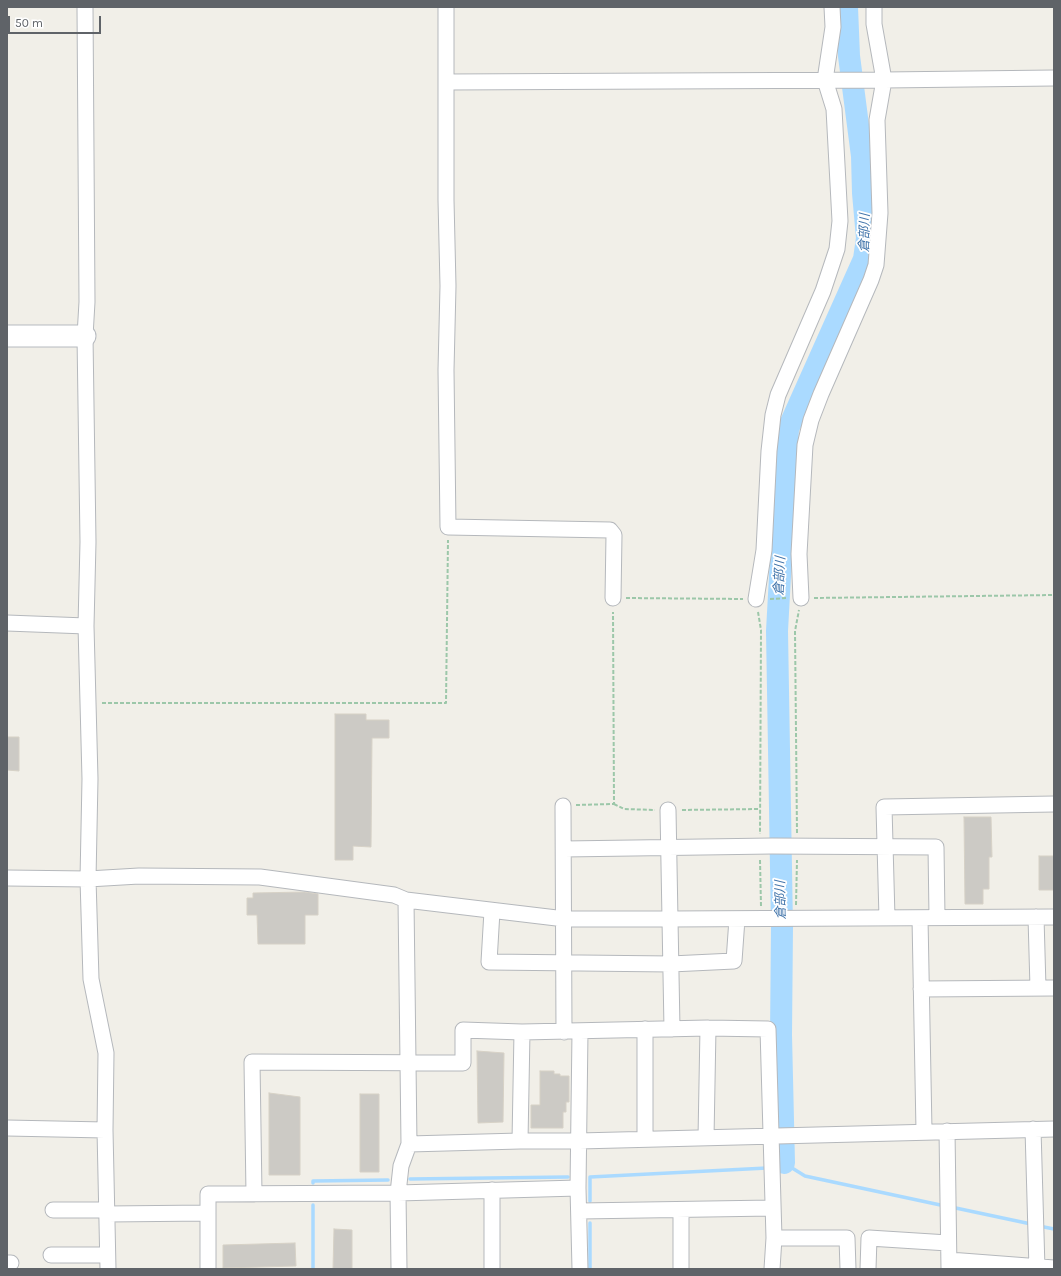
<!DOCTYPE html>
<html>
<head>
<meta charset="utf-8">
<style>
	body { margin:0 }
	#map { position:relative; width:1061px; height:1276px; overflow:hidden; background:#f1efe8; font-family:Karla,sans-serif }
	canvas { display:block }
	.frame { position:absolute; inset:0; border:8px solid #5f6368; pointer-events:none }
	.scale { position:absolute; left:8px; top:16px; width:93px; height:18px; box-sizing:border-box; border:2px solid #5f6368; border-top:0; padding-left:5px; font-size:12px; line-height:14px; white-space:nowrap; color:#5f6368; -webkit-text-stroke:3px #fff; paint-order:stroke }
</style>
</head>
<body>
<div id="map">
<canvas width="1061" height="1276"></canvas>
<div class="frame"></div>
<div class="scale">50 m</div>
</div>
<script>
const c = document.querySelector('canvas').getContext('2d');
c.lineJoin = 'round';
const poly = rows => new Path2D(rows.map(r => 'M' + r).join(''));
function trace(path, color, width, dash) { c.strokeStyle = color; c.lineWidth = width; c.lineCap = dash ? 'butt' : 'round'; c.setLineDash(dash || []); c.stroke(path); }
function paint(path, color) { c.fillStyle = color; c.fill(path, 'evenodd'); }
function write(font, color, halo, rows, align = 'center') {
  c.font = font + ' Karla,"Noto Sans JP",sans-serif'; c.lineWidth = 3.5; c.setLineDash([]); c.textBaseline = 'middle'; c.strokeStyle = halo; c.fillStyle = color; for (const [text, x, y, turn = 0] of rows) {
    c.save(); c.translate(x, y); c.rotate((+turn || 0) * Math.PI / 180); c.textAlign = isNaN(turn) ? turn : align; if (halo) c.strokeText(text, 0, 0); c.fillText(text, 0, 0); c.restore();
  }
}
trace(poly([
	[775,1166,784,1163,805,1176,945,1206],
	[410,1179,568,1177],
	[313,1183,313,1181,388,1180],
	[590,1201,590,1177,767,1168],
	[313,1205,313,1269],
	[951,1207,1031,1224],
	[590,1223,590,1269],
	[1039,1226,1054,1229]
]), '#aadaff', 3.5);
trace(poly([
	[784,1163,781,1035,782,927,777,631,788,429,864,259,867,238,863,193,862,156,849,56,847,7]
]), '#aadaff', 22);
const building = poly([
	[335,714,366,714,366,720,389,720,389,738,372,738,371,847,353,846,353,860,335,860,335,714],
	[7,737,19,737,19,771,7,770,7,737],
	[964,817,991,817,992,857,989,857,989,889,983,889,983,904,965,904,964,817],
	[1039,856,1054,856,1054,890,1039,890,1039,856],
	[305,892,318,894,318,915,305,915,305,944,258,944,257,915,247,915,247,898,253,898,253,893,305,892],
	[477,1051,504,1053,503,1122,478,1123,477,1051],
	[540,1071,554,1071,554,1074,560,1074,560,1076,569,1076,569,1102,566,1102,566,1112,563,1112,563,1128,531,1128,531,1105,540,1105,540,1071],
	[269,1093,300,1097,300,1175,269,1175,269,1093],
	[360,1094,379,1094,379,1172,360,1172,360,1094],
	[334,1229,352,1230,352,1269,333,1269,334,1229],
	[295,1243,296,1266,223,1268,223,1245,295,1243]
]);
paint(building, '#cccac5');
trace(building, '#d6d1c6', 1);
const street = poly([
	[85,7,87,302,85,336,88,542,86,626,90,779,88,879,91,979,106,1053,105,1130,108,1269],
	[446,7,446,200,448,286,446,370,448,527,610,530,614,535,613,598],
	[447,82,884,80,1054,78],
	[801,598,799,554,805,445,811,420,821,394,871,280,876,265,880,213,877,120,884,80,874,24,874,7],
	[756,599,764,550,769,451,773,415,778,395,823,291,837,249,840,221,834,109,825,80,833,27,832,7],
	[7,623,86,626],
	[563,806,564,1032],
	[668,810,672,1029],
	[564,849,772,846,936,847,937,917],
	[7,878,88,879,139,876,260,877,394,895,406,900,565,919,670,919,1054,917],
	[406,900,409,1144],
	[492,911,489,962,671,964,734,961,737,919],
	[1036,917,1038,988],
	[887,918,884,807,1054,804],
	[920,918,924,1131],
	[921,989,1054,988],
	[645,1029,645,1138],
	[580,1032,578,1188,580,1269],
	[7,1128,105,1130],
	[1033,1129,1037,1269],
	[947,1131,949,1269],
	[706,1138,708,1028],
	[520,1141,522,1032],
	[254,1194,252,1062,463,1063,463,1030,522,1032,708,1028,768,1029,774,1238,772,1269],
	[53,1210,107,1210],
	[580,1211,772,1208],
	[107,1214,208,1213],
	[774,1238,847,1238,848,1269],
	[51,1255,107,1255],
	[949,1260,1054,1268],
	[7,1263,11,1263],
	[208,1269,208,1194,398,1193,578,1188],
	[399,1269,398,1193,401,1166,409,1144,520,1141,579,1141,1054,1129],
	[492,1269,492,1190],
	[681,1269,681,1210],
	[868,1269,869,1238,948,1243]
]);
const secondary = poly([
	[7,336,85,336]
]);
trace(street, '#b5b8bc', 17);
trace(secondary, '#b6babf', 23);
trace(poly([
	[626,598,743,599],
	[814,598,1054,595],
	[770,599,787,598],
	[758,612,761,630,760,834],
	[102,703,446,703,448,540],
	[614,804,624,809,655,810],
	[576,805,614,804,613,612],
	[682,810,760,809],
	[797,833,795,631,799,610],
	[760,860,761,906],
	[796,905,797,860]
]), '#9cc7a9', 2, [4, 2]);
trace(street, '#fff', 15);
trace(secondary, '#fff', 21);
write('italic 13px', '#4174aa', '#fff', [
	["倉部川",865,233,-89],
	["倉部川",780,576,-87],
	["倉部川",781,900,-91]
]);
</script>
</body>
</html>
